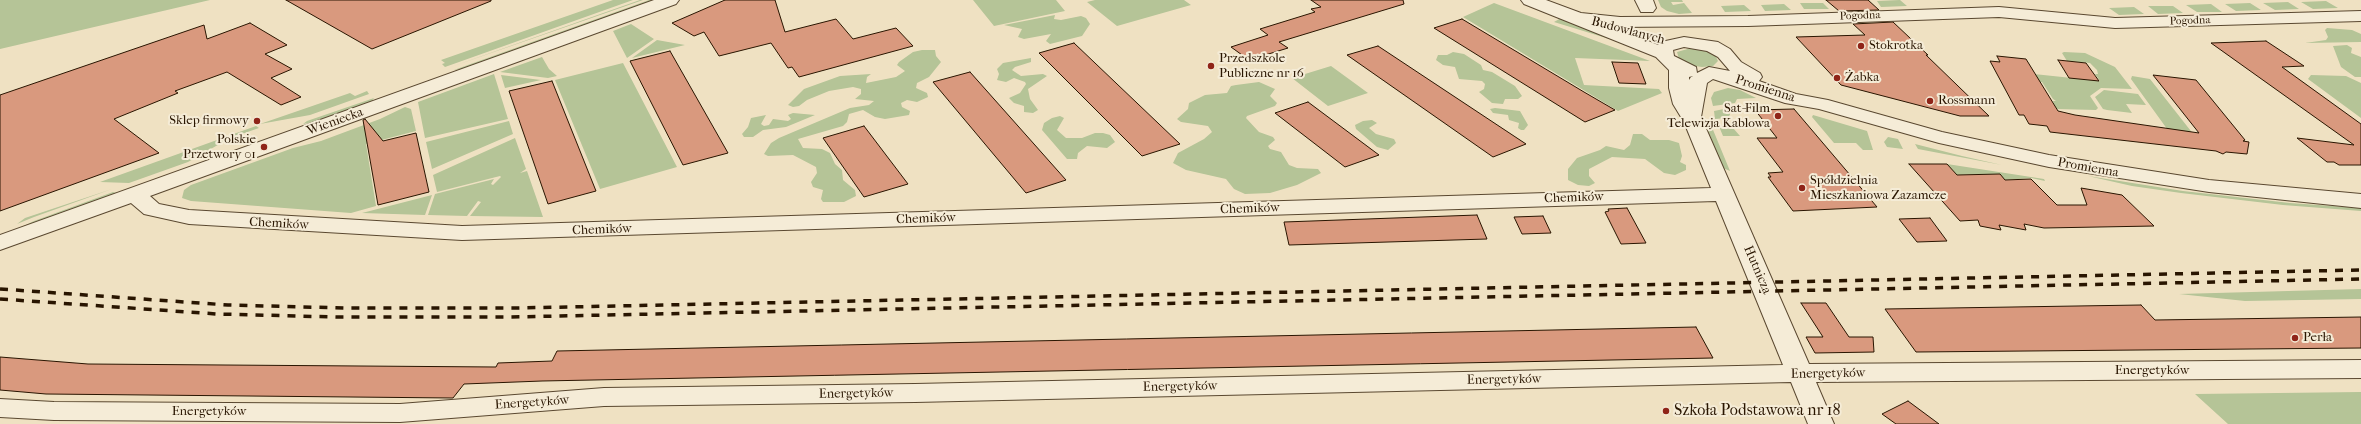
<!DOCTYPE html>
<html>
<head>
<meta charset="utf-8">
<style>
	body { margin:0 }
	canvas { display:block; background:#efe1c2 }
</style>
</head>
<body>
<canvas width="2361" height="424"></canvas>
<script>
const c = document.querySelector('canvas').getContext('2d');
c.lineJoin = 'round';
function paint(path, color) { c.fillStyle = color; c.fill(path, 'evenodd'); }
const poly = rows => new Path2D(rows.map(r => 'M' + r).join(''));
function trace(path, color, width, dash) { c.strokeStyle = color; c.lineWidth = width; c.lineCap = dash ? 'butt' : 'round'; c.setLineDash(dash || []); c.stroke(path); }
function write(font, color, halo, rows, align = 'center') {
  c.font = font + ' "IM FELL French Canon",serif'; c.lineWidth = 4; c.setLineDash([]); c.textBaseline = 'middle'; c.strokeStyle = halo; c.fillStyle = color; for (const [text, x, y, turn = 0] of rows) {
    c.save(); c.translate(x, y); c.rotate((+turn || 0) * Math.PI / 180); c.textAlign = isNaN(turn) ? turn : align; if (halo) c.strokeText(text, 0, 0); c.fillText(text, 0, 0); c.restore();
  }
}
paint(poly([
	[0,0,210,0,0,49],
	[613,0,633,0,445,67,442,64,445,63,441,60],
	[640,0,643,0,448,68],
	[649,0,658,0,463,69,454,70],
	[973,0,1056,0,1065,11,994,26],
	[1095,0,1184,0,1191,5,1117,26,1087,2],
	[1658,0,1682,0,1683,2,1671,2,1673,5,1684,3,1692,13,1679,14,1667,11,1661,7],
	[1900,0,1907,6,1881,7,1877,1],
	[2326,1,2338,8,2313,9,2301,2],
	[2288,2,2299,9,2275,10,2263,3],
	[1494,3,1650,61,1575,58,1584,85,1659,89,1662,93,1618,111,1463,17],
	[1800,3,1823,3,1829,9,1804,9],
	[2250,3,2261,10,2236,11,2225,4],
	[1784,4,1791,10,1765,11,1761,5],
	[2211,4,2222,12,2197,12,2186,5],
	[1744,5,1751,11,1725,12,1721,6],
	[2148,6,2173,6,2183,13,2158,14],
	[2134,7,2144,14,2119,15,2109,8],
	[1055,15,1054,19,1061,20,1081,16,1086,18,1090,24,1082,36,1050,44,1046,41,1051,34,1024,39,1018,37,1022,29,1004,25],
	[1561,18,1629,45,1554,22],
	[631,24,654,39,627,58,613,31],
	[2327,28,2352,30,2361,34,2361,42,2305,43,2326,40,2328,37,2325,30],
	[657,40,685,45,632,58],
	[2347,45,2352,48,2351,53,2361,57,2361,77,2355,77,2341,67,2333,46],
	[1691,48,1705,50,1715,55,1718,61,1713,66,1702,67,1688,65,1679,59,1677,52],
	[922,50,935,50,936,56,941,62,929,77,917,83,916,88,927,93,928,97,917,102,907,100,901,103,902,107,910,111,909,115,885,119,875,117,863,110,849,114,847,122,843,126,798,139,803,148,822,149,830,153,835,164,842,170,843,180,855,190,856,196,844,202,823,202,821,199,823,190,813,187,811,182,817,173,816,167,793,155,768,156,764,154,771,143,779,138,850,108,869,105,874,101,855,99,861,94,861,89,853,87,829,91,807,100,799,106,793,107,788,105,804,89,840,76,871,74,867,77,866,83,896,77,905,71,897,65,899,62,913,52],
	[1453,52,1464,54,1481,65,1483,70,1492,72,1515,86,1522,96,1518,99,1505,99,1503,104,1492,103,1479,92,1484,89,1485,84,1482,81,1459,79,1455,67,1443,65,1436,60,1438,55,1447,55],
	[2064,52,2085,53,2115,67,2132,89,2101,88,2090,96,2098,108,2096,110,2056,109,2053,101,2056,101,2053,99,2042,82,2036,82,2034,74,2100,81,2095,74,2098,74,2097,70,2090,63,2067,61,2062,53],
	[542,57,549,69,557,76,548,78,500,72],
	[1031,58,1031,62,1015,67,1012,70,1021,76,1043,74,1047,76,1028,89,1030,99,1038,110,1033,113,1024,112,1024,106,1014,103,1009,98,1020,93,1026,84,1025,82,1014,78,1006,82,997,80,999,74,997,69,1003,63],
	[623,63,677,167,600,189,555,80],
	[1331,66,1353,82,1368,93,1328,106,1292,78],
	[494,74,508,119,425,138,418,102],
	[501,75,541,80,505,88],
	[2311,75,2346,76,2361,83,2361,118,2308,79],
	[2132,76,2150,79,2194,135,2170,133,2131,79],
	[1259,82,1275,89,1270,96,1277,103,1275,106,1247,116,1246,118,1259,132,1273,137,1275,140,1268,146,1270,149,1281,152,1289,165,1297,168,1318,169,1321,173,1297,185,1270,193,1245,194,1234,189,1226,179,1186,170,1173,163,1178,153,1204,139,1212,132,1208,126,1181,122,1177,119,1188,109,1189,103,1205,95,1227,93,1231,86,1236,85],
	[1728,88,1740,90,1756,98,1737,99,1735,103,1713,106,1711,98,1714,92],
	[2104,90,2138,94,2146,105,2126,104,2132,113,2107,110,2103,109,2095,97],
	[367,91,369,94,310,115,260,124,350,93,355,96],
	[374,98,371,102,328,119,303,124,307,121],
	[1739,106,1744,109,1729,110,1730,115,1726,118,1715,119,1714,111],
	[405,107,411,109,416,131,366,144,376,206,351,213,191,201,182,198,184,190,191,185,293,148,321,141,380,119],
	[1495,108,1520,111,1528,125,1524,130,1521,130,1518,128,1519,123,1509,120,1508,115,1493,113,1490,109],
	[793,113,815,115,786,127,763,130,753,137,744,137,742,134,748,127,751,118,766,115,761,124,764,126,769,125,773,119,788,121,791,119,788,115],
	[1813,115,1867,131,1873,150,1863,150,1856,143,1834,143,1812,117],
	[1060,116,1064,118,1057,130,1066,138,1082,138,1095,133,1103,133,1110,135,1115,142,1107,148,1087,146,1078,153,1077,159,1067,159,1042,130,1044,123,1052,118],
	[1372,120,1377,123,1369,128,1376,134,1394,139,1396,143,1388,150,1377,147,1356,129,1355,125,1363,121],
	[509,121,513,134,432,169,426,142],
	[1718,124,1733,128,1740,136,1723,136],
	[1711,125,1730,171,1723,168,1707,128],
	[256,126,259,128,230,138,188,162,129,183,100,182],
	[1633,134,1642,134,1650,140,1669,140,1679,143,1682,156,1680,162,1686,165,1686,170,1675,175,1664,173,1645,159,1612,157,1589,169,1589,176,1595,183,1589,186,1578,185,1568,180,1568,169,1577,158,1600,150,1606,146,1624,150,1630,145],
	[1888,137,1898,139,1903,149,1887,147,1884,142],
	[515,138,526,169,520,173,527,171,543,217,470,216,481,202,478,201,467,216,428,215,435,194,494,179,491,184,493,185,501,177,500,176,437,192,433,175],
	[1915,144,1962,156,2002,165,1918,149],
	[1947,164,2044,179,2045,181,2031,178,2005,180,1999,174,1957,175],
	[2088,176,2183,191,2290,203,2361,208,2361,211,2283,205,2181,193,2132,186],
	[112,189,34,217,17,224,25,218],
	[113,192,117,193,17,229,34,221],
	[432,195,425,215,362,213],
	[2361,289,2361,299,2245,301,2179,294],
	[2361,392,2361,424,2228,424,2195,394]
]), '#b5c497');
const building = poly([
	[286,0,491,0,491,1,372,49,286,0],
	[725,0,775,0,785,32,836,19,853,39,896,28,913,46,799,77,792,67,788,68,771,43,719,56,704,32,694,36,672,23,725,0],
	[1311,0,1403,0,1404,4,1279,42,1288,48,1249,60,1231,47,1268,35,1260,29,1315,12,1311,9,1321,7,1311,0],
	[1826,0,1868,0,1879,10,1839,11,1826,0],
	[1462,19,1584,92,1615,110,1585,122,1434,28,1462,19],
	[1893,22,1928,55,1926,55,1989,116,1960,116,1841,85,1796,37,1865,35,1853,24,1893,22],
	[250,23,287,45,265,54,292,69,271,78,301,97,281,105,227,72,175,91,178,93,114,119,159,153,0,211,0,95,204,25,207,39,250,23],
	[2266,41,2304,66,2282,67,2361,124,2361,165,2339,165,2334,162,2327,162,2297,138,2354,145,2211,43,2266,41],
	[1074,43,1180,144,1142,156,1039,53,1074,43],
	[1378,46,1526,144,1493,157,1347,55,1378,46],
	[670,51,728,153,683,165,630,61,670,51],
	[1997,56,2026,59,2058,111,2075,115,2199,133,2153,75,2196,80,2245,140,2243,141,2249,142,2247,154,2226,152,2223,154,2216,151,2050,132,2047,126,2029,124,2024,115,2019,115,1990,61,2000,62,1997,56],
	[2058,60,2086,63,2099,81,2069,78,2058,60],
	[1612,62,1638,63,1646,84,1619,83,1612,62],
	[970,72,1066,180,1026,193,933,82,970,72],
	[552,81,596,191,548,204,509,91,552,81],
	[1308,102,1379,155,1345,167,1275,113,1308,102],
	[1794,109,1845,169,1877,207,1793,211,1768,177,1771,177,1768,173,1783,172,1757,138,1777,138,1755,110,1794,109],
	[365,119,383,141,416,133,429,192,378,205,363,120,365,119],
	[864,126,908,184,864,197,823,138,864,126],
	[1909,164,1947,164,1957,175,2000,174,2005,180,2031,179,2057,205,2087,205,2081,188,2122,195,2154,226,2044,228,2024,224,2026,230,1999,225,2001,230,1980,226,1978,220,1960,221,1909,164],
	[1627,208,1646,243,1621,244,1605,212,1609,211,1608,209,1627,208],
	[1477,215,1487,239,1289,245,1284,222,1477,215],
	[1543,216,1551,233,1522,234,1514,217,1543,216],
	[1930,218,1947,241,1917,242,1899,219,1930,218],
	[1801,303,1826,303,1849,337,1873,337,1874,352,1815,353,1806,337,1823,337,1801,303],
	[2141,305,2155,320,2361,317,2361,348,1916,352,1885,309,2141,305],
	[1696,327,1713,358,542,381,464,384,453,398,46,394,0,390,0,357,88,364,496,367,498,363,552,361,557,351,1696,327],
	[1908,401,1939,424,1896,424,1882,414,1908,401]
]);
paint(building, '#d9997e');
trace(building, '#291500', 1);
const minor = poly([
	[654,0,679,0,676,4,150,196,159,204,189,210,462,226,1711,188,1684,122,1673,104,1669,88,1669,70,1656,57,1524,4,1521,0,1546,0,1581,13,1620,17,1748,16,1999,7,2115,18,2361,11,2361,21,2115,28,1999,17,1748,26,1614,27,1658,45,1661,42,1684,37,1718,42,1730,49,1741,62,1760,73,1762,77,1759,81,1796,94,1828,100,1942,132,2049,155,2209,180,2361,194,2361,208,2209,192,2049,167,1939,143,1819,109,1785,103,1713,79,1707,83,1701,117,1809,364,2361,360,2361,378,1816,382,1834,424,1808,424,1791,382,915,402,604,406,400,422,54,420,0,417,0,399,54,402,400,404,604,388,915,384,1783,365,1716,201,462,240,189,224,144,214,131,203,0,250,0,235,654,0],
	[1684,47,1707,51,1718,57,1730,71,1709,67,1697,73,1696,67,1674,56,1673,50,1684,47],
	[1693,76,1691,77,1689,80,1689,77,1693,76],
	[1635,0,1653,0,1656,8,1653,12,1641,12,1635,0]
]);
trace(minor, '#5a4830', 2);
paint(minor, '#f5ecd7');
trace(poly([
	[0,289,228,305,344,308,517,308,2361,270],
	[0,299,217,314,336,317,510,317,2361,279]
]), '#291500', 3.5, [8, 8]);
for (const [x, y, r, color] of [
	[1861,46,4,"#8f2418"],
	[1211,66,4,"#8f2418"],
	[1837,78,4,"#8f2418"],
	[1930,101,4,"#8f2418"],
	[1778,116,4,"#8f2418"],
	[257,121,4,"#8f2418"],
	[264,147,4,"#8f2418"],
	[1802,188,4,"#8f2418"],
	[2295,338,4,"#8f2418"],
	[1666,411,4,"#8f2418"]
]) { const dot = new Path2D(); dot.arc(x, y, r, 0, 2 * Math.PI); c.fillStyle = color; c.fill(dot); trace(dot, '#f5ecd7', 1.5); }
write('11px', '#291500', '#f5ecd7', [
	["Pogodna",1860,16,-2],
	["Pogodna",2190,21,-2]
]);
write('13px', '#291500', '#f5ecd7', [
	["Budowlanych",1628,31,15],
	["Promienna",1765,89,18],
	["Wieniecka",335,122,-20],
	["Promienna",2088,168,10],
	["Chemików",1574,198,-2],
	["Chemików",1250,209,-2],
	["Chemików",926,219,-2],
	["Chemików",279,224,3],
	["Chemików",602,230,-2],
	["Hutnicza",1757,270,67],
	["Energetyków",2152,371],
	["Energetyków",1828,374,-1],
	["Energetyków",1504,380,-1],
	["Energetyków",1180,387,-1],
	["Energetyków",856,394,-1],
	["Energetyków",532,403,-4],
	["Energetyków",209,412]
]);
write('13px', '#291500', '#f5ecd7', [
	["Stokrotka",1869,46],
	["Przedszkole",1219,59],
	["Publiczne nr 16",1219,74],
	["Żabka",1845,78],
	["Rossmann",1938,101],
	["Sat-Film",1770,109,"right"],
	["Telewizja Kablowa",1770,124,"right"],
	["Sklep firmowy",249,121,"right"],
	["Polskie",256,140,"right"],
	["Przetwory 01",256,155,"right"],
	["Spółdzielnia",1810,181],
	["Mieszkaniowa Zazamcze",1810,196],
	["Perła",2303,338]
], 'left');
write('16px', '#291500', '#f5ecd7', [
	["Szkoła Podstawowa nr 18",1674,411]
], 'left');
</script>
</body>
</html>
